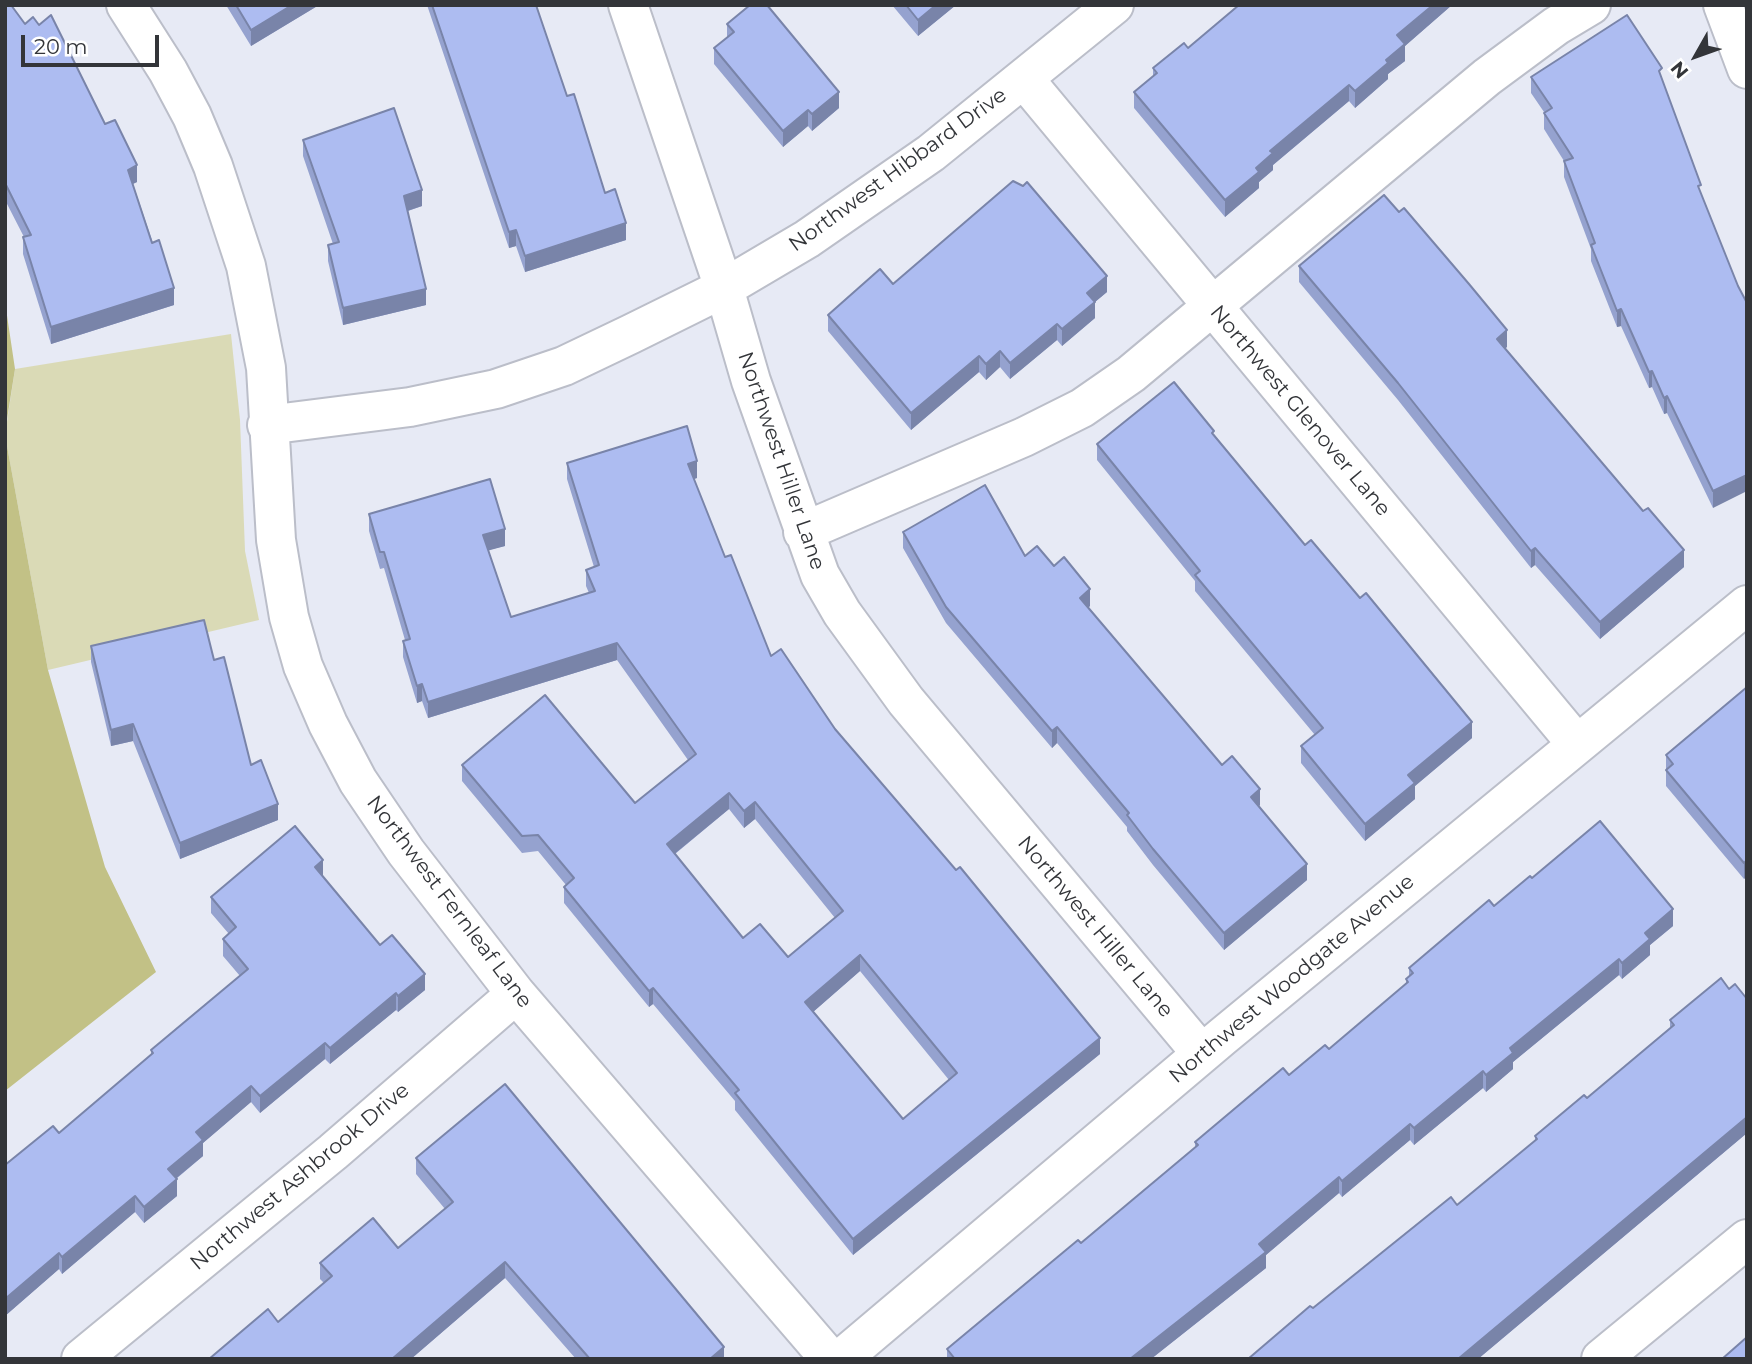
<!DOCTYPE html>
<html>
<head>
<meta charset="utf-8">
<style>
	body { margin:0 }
	#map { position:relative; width:1752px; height:1364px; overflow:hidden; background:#e7eaf5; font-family:Montserrat,sans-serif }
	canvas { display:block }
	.frame { position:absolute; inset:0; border:7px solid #333539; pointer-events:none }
	.north { position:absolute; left:1661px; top:21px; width:70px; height:70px; -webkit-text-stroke:5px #fff; paint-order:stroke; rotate:230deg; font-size:19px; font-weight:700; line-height:28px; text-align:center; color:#333539 }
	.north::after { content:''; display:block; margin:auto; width:24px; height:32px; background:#333539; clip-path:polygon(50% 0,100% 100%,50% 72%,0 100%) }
	.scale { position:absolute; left:21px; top:35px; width:138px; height:32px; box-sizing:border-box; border:4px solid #333539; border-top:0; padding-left:9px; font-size:21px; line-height:24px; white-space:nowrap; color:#333539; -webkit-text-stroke:5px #fff; paint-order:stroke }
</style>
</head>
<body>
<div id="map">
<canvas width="1752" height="1364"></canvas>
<div class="frame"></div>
<div class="north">N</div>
<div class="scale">20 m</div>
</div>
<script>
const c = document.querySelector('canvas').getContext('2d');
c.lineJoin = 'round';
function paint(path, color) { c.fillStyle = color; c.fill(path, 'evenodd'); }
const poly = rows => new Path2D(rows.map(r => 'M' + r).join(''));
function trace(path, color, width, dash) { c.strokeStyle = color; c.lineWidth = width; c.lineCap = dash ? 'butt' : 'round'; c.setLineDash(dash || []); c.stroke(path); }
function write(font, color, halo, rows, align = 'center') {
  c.font = font + ' Montserrat,sans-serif'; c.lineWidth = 5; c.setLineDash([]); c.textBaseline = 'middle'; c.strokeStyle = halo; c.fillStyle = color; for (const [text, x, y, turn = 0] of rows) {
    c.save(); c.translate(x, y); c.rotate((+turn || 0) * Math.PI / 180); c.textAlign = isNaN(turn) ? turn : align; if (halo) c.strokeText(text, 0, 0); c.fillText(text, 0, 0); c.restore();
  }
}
paint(poly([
	[231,334,240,420,245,551,259,620,48,670,5,435,15,369]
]), '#dadab6');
paint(poly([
	[5,302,15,369,5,432],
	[5,435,48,670,105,867,156,972,5,1091]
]), '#c2c186');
const minor = poly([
	[126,5,168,71,192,116,213,166,246,266,266,368,276,540,289,617,303,666,328,724,358,781,406,852,516,994,830,1359],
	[628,5,724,288,751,381,820,575,842,613,906,701,1202,1054],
	[1723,5,1747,69],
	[1024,79,1576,743],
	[267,425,410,407,496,389,564,366,631,334,724,288,807,239,931,153,1114,5],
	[803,532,1024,437,1082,408,1131,374,1487,77,1556,26,1591,5],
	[81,1359,333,1152,516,994],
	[841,1359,1222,1037,1747,605],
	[1601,1359,1747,1239]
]);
trace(minor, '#bbbec9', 42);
trace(minor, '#fff', 38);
paint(poly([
	[5,5,25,24,105,124,137,182,133,184,174,305,51,344,23,254,23,237,24,237,5,200],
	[226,5,319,5,251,46],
	[427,5,536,5,567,96,605,193,626,240,525,272,516,246,509,248],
	[892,5,956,5,918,36],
	[1239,5,1452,5,1405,46,1405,61,1388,74,1388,79,1355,108,1349,101,1273,165,1273,170,1259,182,1259,188,1225,217,1134,108,1134,92,1153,77,1153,68,1188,48],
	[727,24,839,108,812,131,808,126,783,147,714,64,714,48,727,37],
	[1531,77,1662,80,1701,194,1738,286,1713,508,1667,413,1664,414,1652,387,1649,388,1621,326,1617,327,1591,261,1591,249,1564,177,1564,161,1544,129,1544,112,1531,93],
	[303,140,422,206,408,211,426,305,343,325,328,261,328,245,333,244,303,156],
	[1299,266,1507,347,1505,348,1643,511,1684,567,1600,639,1535,565,1531,568,1398,400,1299,282],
	[893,284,1107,292,1095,302,1095,318,1062,346,1057,340,1010,379,1000,367,986,380,979,372,911,430,828,331,828,315],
	[1214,436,1305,545,1472,738,1415,786,1415,799,1365,841,1301,763,1301,746,1315,735,1195,591,1195,581,1097,460,1097,444],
	[567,463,697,478,693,479,725,557,771,656,835,729,1100,1054,853,1255,735,1110,735,1101,653,1004,649,1007,564,903,564,887,566,885,538,851,522,853,462,781,462,765,635,803,688,760,617,660,428,718,422,701,417,703,403,657,403,641,405,640,384,568,380,569,369,531,369,514,505,546,488,550,511,617,589,593,586,586,586,570,594,567,567,479],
	[729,809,744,828,755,819,835,918,788,957,743,938,675,854],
	[860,971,949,1080,903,1119,813,1012],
	[903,532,1025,556,1054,566,1090,606,1088,608,1222,765,1260,805,1259,806,1307,880,1224,950,1153,865,1127,831,1127,827,1057,743,1052,748,946,623,903,548],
	[91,646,214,660,251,765,278,820,180,859,133,741,111,746,91,662],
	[1747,687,1744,879,1666,786,1666,755],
	[323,877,380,945,425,990,398,1012,396,1010,330,1064,325,1059,260,1113,251,1102,203,1143,203,1156,176,1179,177,1196,144,1223,135,1212,62,1274,59,1269,5,1316,59,1133,151,1055,151,1050,240,976,223,956,223,939,229,934,211,913,211,897],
	[1532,878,1673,926,1650,945,1650,955,1622,979,1619,975,1513,1062,1513,1069,1486,1092,1483,1088,1414,1145,1410,1140,1342,1197,1339,1193,1266,1255,1266,1268,1151,1359,947,1359,947,1349,1081,1243,1195,1148,1195,1142,1289,1075,1329,1049,1406,985,1406,979,1409,976,1409,968],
	[1721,978,1747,1133,1478,1359,1248,1359,1313,1308,1457,1205,1535,1141,1535,1136,1587,1098,1670,1028,1670,1020],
	[416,1158,724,1359,576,1359,505,1278,411,1359,209,1359,278,1322,324,1283,320,1279,320,1263,398,1248,445,1209,416,1174]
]), '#95a2cf');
paint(poly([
	[292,5,319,5,251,46,251,30],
	[936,5,956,5,918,36,918,20],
	[1433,5,1452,5,1405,46,1405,61,1388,74,1388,79,1355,108,1355,91,1386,60,1397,35],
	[1349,85,1349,101,1273,165,1273,170,1259,182,1259,188,1225,217,1225,200,1256,168,1270,151],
	[839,92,839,108,812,131,812,114],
	[808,110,808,126,783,147,783,131],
	[137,165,137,182,128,186,128,170],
	[422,190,422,206,404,212,404,196],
	[626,223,626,240,525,272,525,256],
	[516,230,516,246,509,248,509,232],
	[1107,276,1107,292,1095,302,1095,318,1062,346,1062,329,1087,293],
	[174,288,174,305,51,344,51,327],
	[426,289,426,305,343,325,343,308],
	[1621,309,1621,326,1617,327,1617,311],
	[1057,324,1057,340,1010,379,1010,363],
	[1507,330,1507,347,1497,355,1497,339],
	[1000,351,1000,367,986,380,986,364],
	[979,356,979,372,911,430,911,413],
	[1652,371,1652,387,1649,388,1649,372],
	[1667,396,1667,413,1664,414,1664,398],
	[697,461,697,478,688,481,688,464],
	[1747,475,1747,491,1713,508,1713,491],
	[505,529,505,546,483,552,483,535],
	[1535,548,1535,565,1531,568,1531,551],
	[1684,550,1684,567,1600,639,1600,622],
	[1090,589,1090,606,1080,614,1080,598],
	[617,643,617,660,428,718,428,702],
	[422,684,422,701,417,703,417,686],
	[1472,722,1472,738,1415,786,1415,799,1365,841,1365,824,1408,775],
	[133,724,133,741,111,746,111,730],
	[1057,727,1057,743,1052,748,1052,731],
	[1260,789,1260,805,1251,813,1251,797],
	[729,793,729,809,667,860,667,844],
	[755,802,755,819,744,828,744,811],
	[278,804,278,820,180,859,180,843],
	[323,860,323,877,315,867],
	[1747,860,1747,877,1744,879,1744,863],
	[1307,864,1307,880,1224,950,1224,933],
	[1673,909,1673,926,1650,945,1650,955,1622,979,1622,963,1645,933],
	[860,955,860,971,805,1019,805,1002],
	[1619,959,1619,975,1513,1062,1513,1069,1486,1092,1486,1075,1510,1048],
	[425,974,425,990,398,1012,398,996],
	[653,988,653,1004,649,1007,649,991],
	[396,993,396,1010,330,1064,330,1048],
	[1100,1038,1100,1054,853,1255,853,1239],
	[325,1043,325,1059,260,1113,260,1096],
	[1483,1071,1483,1088,1414,1145,1414,1128],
	[251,1086,251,1102,203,1143,203,1156,168,1185,168,1169,196,1132],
	[1747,1117,1747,1133,1478,1359,1458,1359],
	[1410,1124,1410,1140,1342,1197,1342,1181],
	[1339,1177,1339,1193,1266,1255,1266,1268,1151,1359,1130,1359,1259,1244],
	[177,1179,177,1196,144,1223,144,1207],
	[135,1196,135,1212,62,1274,62,1257],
	[59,1253,59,1269,5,1316,5,1299],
	[505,1262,505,1278,411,1359,392,1359],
	[724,1347,724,1359,710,1359]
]), '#7984a9');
const building = poly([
	[5,5,11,5,25,24,33,17,39,25,51,15,105,124,115,120,137,165,128,170,152,243,159,240,174,288,51,327,23,237,31,235,5,183,5,5],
	[236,5,292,5,251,30,236,5],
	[432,5,536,5,567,96,574,94,605,193,615,189,626,223,525,256,516,230,509,232,432,5],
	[750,5,767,5,839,92,812,114,808,110,783,131,714,48,734,32,727,24,750,5],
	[906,5,936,5,918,20,906,5],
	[1239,5,1433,5,1397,35,1405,44,1386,60,1388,63,1355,91,1349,85,1270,151,1273,153,1256,168,1259,172,1225,200,1134,92,1157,73,1153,68,1184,43,1188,48,1239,5],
	[1627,15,1662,68,1659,71,1701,185,1698,186,1738,286,1747,303,1747,475,1713,491,1667,396,1664,398,1652,371,1649,372,1621,309,1617,311,1591,245,1595,243,1564,161,1573,158,1544,113,1552,108,1531,77,1627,15],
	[394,108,422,190,404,196,426,289,343,308,328,245,339,242,303,140,394,108],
	[1013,181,1023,186,1027,182,1107,276,1087,293,1095,302,1062,329,1057,324,1010,363,1000,351,986,364,979,356,911,413,828,315,880,269,893,284,1013,181],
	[1384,195,1399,212,1404,208,1469,284,1507,330,1497,339,1643,511,1648,508,1684,550,1600,622,1535,548,1531,551,1398,383,1299,266,1384,195],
	[1174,382,1214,431,1212,433,1305,545,1311,540,1360,598,1366,593,1472,722,1408,775,1415,783,1365,824,1301,746,1323,728,1195,575,1200,571,1097,444,1174,382],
	[687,426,697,461,688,464,725,557,731,555,771,656,781,649,835,729,956,870,960,867,1100,1038,853,1239,735,1093,739,1090,653,988,649,991,564,887,574,878,538,835,522,836,462,765,545,695,635,803,696,754,617,643,428,702,422,684,417,686,403,641,410,639,384,552,380,552,369,514,490,479,505,529,483,535,511,617,595,591,586,570,599,565,567,463,687,426],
	[729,793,744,811,755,802,843,911,788,957,760,924,743,938,667,844,729,793],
	[860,955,957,1073,903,1119,805,1002,860,955],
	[985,485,1025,556,1037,546,1054,566,1064,557,1090,589,1080,598,1222,765,1232,756,1260,789,1251,797,1307,864,1224,933,1153,849,1127,815,1129,813,1057,727,1052,731,946,607,903,532,985,485],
	[204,620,214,660,224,657,251,765,261,760,278,804,180,843,133,724,111,730,91,646,204,620],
	[1747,687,1747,860,1744,863,1666,770,1673,764,1666,755,1747,687],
	[1600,821,1673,909,1645,933,1650,939,1622,963,1619,959,1510,1048,1513,1053,1486,1075,1483,1071,1414,1128,1410,1124,1342,1181,1339,1177,1259,1244,1266,1252,1130,1359,955,1359,947,1349,1078,1240,1081,1243,1198,1145,1195,1142,1283,1068,1289,1075,1325,1045,1329,1049,1408,982,1406,979,1413,973,1409,968,1489,900,1494,906,1530,876,1532,878,1600,821],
	[295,826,323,860,315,867,380,945,392,935,425,974,398,996,396,993,330,1048,325,1043,260,1096,251,1086,196,1132,203,1140,168,1169,177,1179,144,1207,135,1196,62,1257,59,1253,5,1299,5,1165,53,1126,59,1133,153,1053,151,1050,248,969,223,939,236,927,211,897,295,826],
	[1721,978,1729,989,1735,984,1747,999,1747,1117,1458,1359,1248,1359,1310,1306,1313,1308,1451,1197,1457,1205,1537,1139,1535,1136,1584,1095,1587,1098,1674,1025,1670,1020,1721,978],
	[505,1084,724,1347,710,1359,590,1359,505,1262,392,1359,209,1359,268,1309,278,1322,332,1276,320,1263,373,1218,398,1248,453,1202,416,1158,505,1084],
	[1747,1337,1747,1359,1722,1359,1747,1337]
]);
paint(building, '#adbcf1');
trace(building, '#7984a9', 2);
write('21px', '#333539', '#fff', [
	["Northwest Hibbard Drive",898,170,-36],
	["Northwest Glenover Lane",1300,411,50],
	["Northwest Hiller Lane",781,461,71],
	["Northwest Fernleaf Lane",449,902,53],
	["Northwest Hiller Lane",1095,927,50],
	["Northwest Woodgate Avenue",1292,979,-40],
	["Northwest Ashbrook Drive",300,1177,-40]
]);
</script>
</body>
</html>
